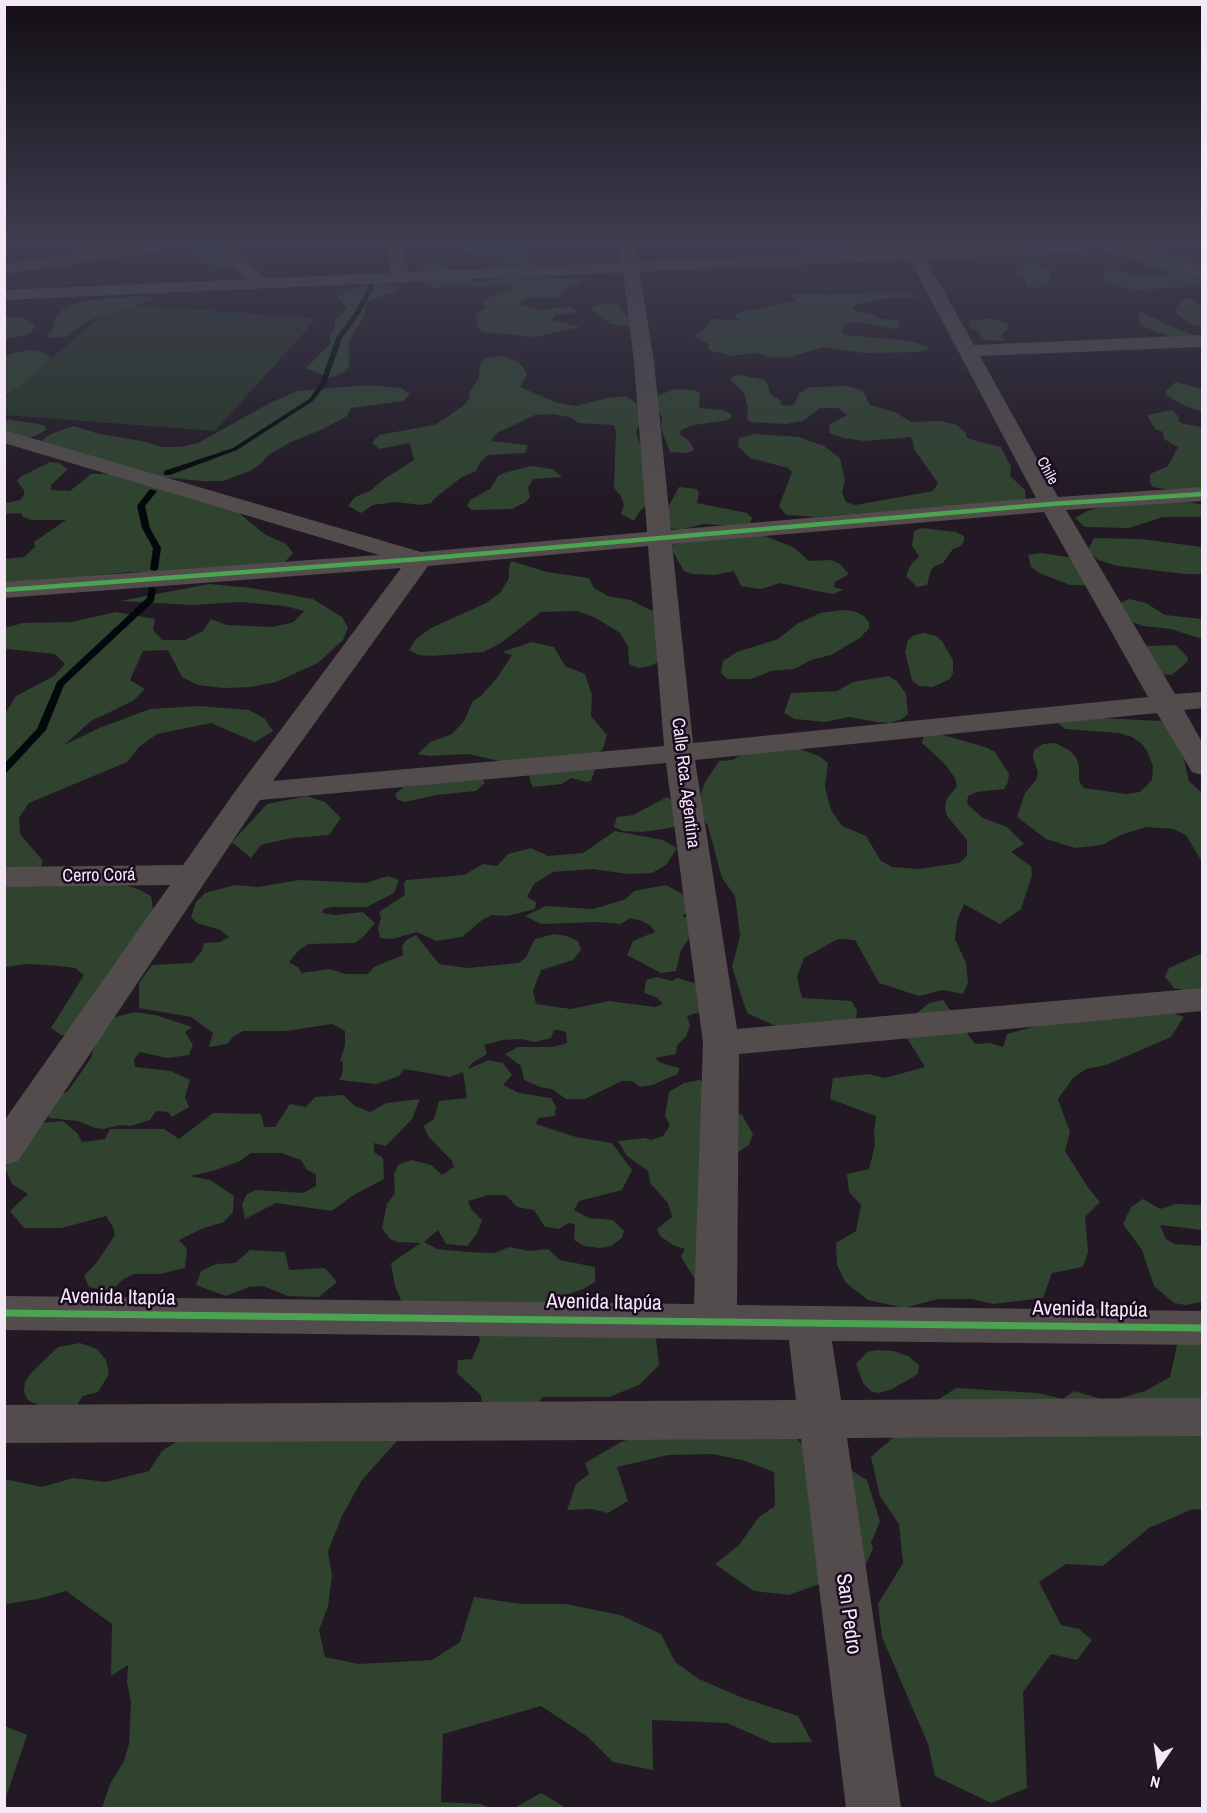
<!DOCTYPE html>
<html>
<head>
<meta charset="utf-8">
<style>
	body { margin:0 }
	#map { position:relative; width:1207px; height:1813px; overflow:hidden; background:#221924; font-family:"Archivo Narrow",sans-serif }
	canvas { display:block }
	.frame { position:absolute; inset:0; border:6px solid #f4e8f7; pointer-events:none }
	.north { position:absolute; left:1129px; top:1735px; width:60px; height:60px; -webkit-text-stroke:4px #1c0b20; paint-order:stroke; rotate:193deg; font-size:16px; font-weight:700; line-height:24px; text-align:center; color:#f4e8f7 }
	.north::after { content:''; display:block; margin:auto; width:21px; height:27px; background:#f4e8f7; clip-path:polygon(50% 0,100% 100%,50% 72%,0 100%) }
</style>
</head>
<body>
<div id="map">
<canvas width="1207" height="1813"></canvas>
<div class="frame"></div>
<div class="north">N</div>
</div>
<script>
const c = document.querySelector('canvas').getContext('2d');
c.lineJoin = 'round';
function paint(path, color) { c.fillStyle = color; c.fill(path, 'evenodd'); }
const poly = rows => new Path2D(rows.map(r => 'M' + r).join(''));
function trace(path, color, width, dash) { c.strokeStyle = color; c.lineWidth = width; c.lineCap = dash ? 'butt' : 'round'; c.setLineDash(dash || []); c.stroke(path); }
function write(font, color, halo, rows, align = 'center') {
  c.font = font + ' "Archivo Narrow",sans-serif'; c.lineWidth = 5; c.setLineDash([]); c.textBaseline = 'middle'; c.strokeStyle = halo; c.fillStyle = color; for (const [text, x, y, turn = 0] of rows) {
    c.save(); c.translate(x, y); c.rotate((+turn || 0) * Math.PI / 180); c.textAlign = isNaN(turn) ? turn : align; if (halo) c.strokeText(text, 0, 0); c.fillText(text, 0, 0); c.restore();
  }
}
paint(poly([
	[116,304,317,318,215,431,5,415,4,398]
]), '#263625');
paint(poly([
	[191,247,218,247,234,266,220,267,201,262],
	[462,247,531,247,522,253,514,255,480,255,460,251,459,248],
	[1107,247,1132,247,1184,258,1202,268,1202,286,1135,290,1111,285,1103,280,1107,269,1136,275,1167,275,1168,273,1118,254,1107,249],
	[523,256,529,258,538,267,521,271,487,264],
	[429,263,443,265,449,270,448,272,479,282,520,275,580,280,581,282,564,291,558,299,528,297,519,302,520,305,539,310,569,307,578,312,555,315,552,320,581,327,535,337,483,332,477,326,476,313,486,308,483,302,494,294,514,287,473,286,431,288,421,283,432,279,422,268],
	[1024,264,1047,268,1051,274,1048,284,1040,288,1026,287,1025,280,1016,277,1018,266],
	[371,282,392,284,399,291,367,301,364,317,349,341,349,367,343,373,329,378,306,368,331,343,329,337,334,330,335,320,347,308,337,296],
	[876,292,911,293,918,298,886,298,854,305,852,308,855,311,870,313,881,319,899,320,900,327,894,329,862,323,846,323,841,332,845,335,911,341,931,348,919,352,864,353,824,347,787,358,770,357,756,353,731,356,709,350,708,344,694,336,709,325,709,319,740,320,734,315,738,313,796,301,790,297,795,294,829,295],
	[137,296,153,297,155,299,90,320,67,336,49,338,47,335,53,329,55,319,63,309,82,301],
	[1183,299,1192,299,1202,309,1202,326,1192,325,1179,316,1175,310],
	[602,304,619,305,623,314,639,321,636,327,611,324,591,310,592,307],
	[1139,311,1172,327,1192,334,1195,337,1175,338,1144,327,1138,320],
	[5,316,24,318,36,325,30,334,5,339],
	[991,318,1008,324,1008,329,1001,336,1006,341,981,340,980,332,971,328,968,321],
	[28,350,43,352,50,358,49,361,19,387,5,395,5,355],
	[502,356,517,361,523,367,527,374,520,387,558,403,576,406,608,398,626,396,636,403,641,418,636,433,658,494,639,512,634,521,621,514,624,505,621,496,614,488,616,432,614,425,578,423,570,417,553,414,535,415,497,433,491,441,528,445,525,453,488,455,480,463,476,471,462,477,434,499,431,503,422,505,395,502,373,505,361,513,348,506,355,497,370,491,384,479,414,460,410,443,379,449,372,442,379,435,434,425,446,418,464,405,469,399,470,391,479,378,480,364,486,358],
	[740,375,765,380,768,384,770,394,781,401,781,405,790,406,795,403,799,393,810,387,848,386,863,391,870,405,895,412,911,422,940,421,957,425,966,433,966,437,973,440,1001,447,1011,467,1010,476,1025,490,1026,500,816,517,786,515,779,506,792,472,788,468,750,458,738,446,739,438,756,434,799,437,824,446,840,458,845,480,842,493,846,502,855,505,933,491,938,483,914,449,913,441,910,437,865,441,844,438,829,433,830,424,847,415,838,408,820,408,803,421,786,424,750,422,747,419,748,408,744,393,731,380,732,377],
	[1176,382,1202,389,1202,412,1183,405,1166,395,1166,391],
	[368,385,401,388,410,394,403,401,351,408,347,416,323,429,291,442,268,455,262,463,250,471,223,481,201,481,131,474,41,441,51,434,74,426,99,434,147,442,161,447,180,447,198,443,270,403,297,391],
	[676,389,695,390,700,393,699,408,722,410,730,413,732,416,728,420,693,425,681,430,680,434,690,442,694,450,687,453,670,452,661,428,662,416,655,410,656,396],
	[1172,410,1179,417,1178,421,1184,424,1202,427,1202,491,1163,489,1153,487,1150,483,1150,474,1168,466,1178,447,1164,439,1163,432,1155,429,1147,415],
	[5,419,39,424,45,426,46,430,35,436,5,444],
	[50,462,59,463,68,469,51,485,51,490,70,491,91,474,112,474,232,507,264,534,286,544,293,553,284,563,192,573,129,572,5,585,5,559,24,557,35,547,34,542,66,520,32,520,23,517,21,513,5,514,5,503,20,500,24,495,24,490,17,481,20,477],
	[531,466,552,469,562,477,533,479,528,488,530,497,526,502,512,509,472,510,467,506,470,500,490,489,498,476,504,473],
	[679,487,697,489,699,494,697,503,747,513,752,518,750,523,745,527,703,524,684,529,674,529,665,526,667,509],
	[1185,501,1202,505,1202,517,1163,517,1129,528,1085,527,1075,518,1087,511,1103,507],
	[922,528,956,532,964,536,964,541,961,546,953,549,943,563,935,566,931,570,927,585,917,587,906,576,910,566,919,556,912,546,914,531],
	[765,536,793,547,809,561,831,560,840,564,849,574,835,582,834,587,843,590,833,594,821,592,780,583,762,589,752,588,741,586,734,571,715,575,692,574,684,571,669,545,713,538],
	[1094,538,1141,539,1202,547,1202,574,1185,574,1118,566,1098,560,1088,550],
	[1040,553,1083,559,1094,585,1070,585,1039,573,1031,567,1028,555],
	[511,561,547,572,589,578,594,588,608,596,630,600,655,612,659,661,651,666,638,668,629,664,628,646,620,633,596,618,577,611,541,612,501,643,483,652,432,656,419,655,409,650,416,639,431,628,486,603,500,593,509,578,509,567],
	[209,584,251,588,313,599,342,617,348,628,343,640,318,663,276,682,251,687,224,688,198,685,182,677,168,650,143,651,130,680,145,689,133,701,91,721,64,745,99,728,150,709,199,706,249,710,265,719,273,731,255,742,211,723,157,734,139,747,127,762,29,803,19,818,20,834,43,861,37,880,123,884,140,890,151,896,156,930,78,1034,61,1035,51,1028,84,975,75,968,60,966,28,964,5,967,5,714,16,696,54,676,65,664,55,654,7,649,5,648,4,628,23,623,72,622,116,612,155,619,153,630,162,640,185,640,203,631,211,619,227,625,273,627,294,622,304,611,285,606,240,602,193,605,120,601],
	[1129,599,1146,603,1165,615,1202,619,1202,639,1171,629,1143,626,1129,621,1118,604],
	[842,610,854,611,864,616,869,622,869,628,860,638,831,655,811,660,794,669,771,671,751,679,727,679,721,673,723,661,737,652,778,639,797,624,820,613],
	[924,633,936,636,942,641,953,660,953,673,950,679,933,687,919,686,912,680,905,652,908,640,914,635],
	[532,642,554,647,565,666,585,674,592,695,591,716,607,735,603,749,594,756,517,765,468,754,429,756,418,754,430,742,452,734,464,721,473,701,481,696,497,678,512,655,502,652],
	[1176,645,1188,658,1187,662,1172,675,1159,674,1144,646],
	[888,676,897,681,906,694,908,714,902,719,890,723,877,722,849,717,825,722,795,719,784,713,791,693,837,691,853,682],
	[1079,717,1162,721,1183,755,1189,781,1202,793,1202,862,1186,835,1173,829,1146,827,1123,834,1102,845,1075,848,1046,839,1017,817,1025,793,1036,780,1038,773,1033,757,1034,750,1043,744,1055,743,1069,750,1076,757,1079,765,1079,781,1084,788,1126,794,1140,792,1152,780,1153,766,1147,751,1142,744,1132,737,1119,733,1065,729,1058,723],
	[936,733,985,747,995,752,1009,774,1008,782,1004,789,977,792,968,796,967,804,983,818,1007,827,1024,844,1011,852,1031,866,1032,875,1021,909,1000,924,964,904,957,921,955,939,966,963,968,983,963,994,943,990,919,996,879,983,855,940,838,939,804,958,797,977,802,998,851,1001,857,1010,856,1021,795,1035,747,1013,732,967,740,936,735,896,722,878,708,826,697,809,704,784,719,761,732,760,751,750,794,747,819,756,828,763,825,787,831,810,842,826,866,836,881,861,892,867,919,869,959,863,967,856,967,840,947,816,945,808,946,800,957,786,955,778,944,763,922,743,924,736],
	[595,769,591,781,586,782,571,778,562,784,533,787,530,781,530,775],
	[480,777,485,783,476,791,436,795,405,802,398,800,395,794,404,787],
	[307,796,325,802,341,818,329,835,291,838,261,845,251,858,232,842,267,804],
	[667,797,694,814,674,827,664,829,641,832,623,831,614,827,617,817,633,815],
	[615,831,663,840,677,848,666,865,652,873,628,874,592,869,553,872,534,884,527,897,536,902,535,909,507,916,492,915,482,920,462,937,436,941,417,932,392,939,380,938,378,928,381,918,379,912,405,895,404,884,406,880,464,875,483,864,497,866,508,854,531,848,548,856,583,853],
	[388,876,399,880,394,893,367,907,332,907,324,909,322,913,335,915,363,912,375,923,363,937,355,943,309,944,300,949,289,962,299,968,301,973,329,969,346,974,368,974,374,967,403,955,402,947,406,940,416,935,439,964,467,968,519,963,526,957,535,939,554,934,567,936,578,941,581,950,573,960,541,970,533,991,536,1004,571,1009,609,1001,655,1007,663,1004,656,997,644,993,646,980,657,977,672,981,677,978,698,984,703,1011,687,1016,690,1025,686,1037,677,1045,676,1054,655,1058,661,1063,679,1068,678,1074,652,1085,640,1087,632,1081,622,1081,585,1099,566,1099,552,1089,540,1087,524,1080,521,1066,505,1054,518,1047,553,1047,567,1043,566,1032,559,1030,554,1030,551,1038,535,1042,521,1039,503,1040,484,1045,487,1054,472,1063,468,1069,489,1060,503,1063,512,1075,503,1085,519,1093,551,1098,556,1107,555,1116,538,1118,536,1124,576,1137,612,1143,632,1170,622,1190,579,1201,574,1210,589,1218,613,1220,624,1231,622,1238,611,1246,600,1248,584,1246,574,1240,575,1224,568,1223,559,1229,545,1227,534,1210,517,1207,506,1195,489,1195,468,1201,471,1209,482,1220,477,1234,467,1246,446,1244,438,1230,424,1242,437,1249,467,1252,495,1253,509,1247,529,1251,548,1249,560,1260,595,1267,595,1282,583,1289,560,1297,554,1306,402,1303,395,1286,391,1263,421,1243,397,1242,390,1239,382,1228,387,1204,395,1193,394,1174,398,1165,411,1160,431,1165,442,1175,454,1167,452,1161,428,1136,424,1126,434,1119,439,1101,467,1098,463,1072,450,1077,404,1069,399,1076,376,1084,339,1080,342,1075,343,1062,340,1061,345,1045,345,1031,332,1024,286,1031,243,1031,234,1036,227,1044,209,1047,213,1033,191,1017,139,1008,139,983,152,965,192,963,202,951,204,943,220,942,229,937,220,930,197,923,191,917,196,902,205,893,235,885,258,887,299,880,365,883],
	[666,885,686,896,690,911,682,916,691,919,695,930,681,950,676,971,661,973,627,955,633,941,655,932,651,926,642,921,630,918,621,924,598,922,541,924,525,916,546,906,593,909,626,899,634,891],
	[1202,953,1202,994,1174,988,1165,977,1169,968],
	[1136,999,1184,1017,1171,1037,1106,1065,1086,1069,1073,1078,1058,1099,1070,1132,1065,1151,1089,1189,1100,1202,1085,1217,1088,1252,1083,1267,1052,1273,1043,1298,993,1304,972,1299,938,1299,904,1308,868,1300,846,1283,837,1265,836,1243,856,1231,861,1205,849,1192,847,1174,869,1169,875,1145,874,1134,876,1116,830,1099,833,1078,868,1074,885,1078,925,1067,907,1038,912,1017,929,1003,943,1000,975,1044,990,1043,1003,1047,1007,1034],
	[134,1012,155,1015,192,1027,185,1032,193,1045,189,1055,167,1058,140,1052,134,1059,135,1067,171,1071,190,1080,185,1097,189,1107,172,1117,168,1112,156,1111,150,1120,131,1126,121,1125,103,1129,95,1128,78,1121,49,1118,48,1111,54,1099,68,1091,91,1058,95,1042,112,1018],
	[700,1080,714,1091,723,1103,742,1115,753,1134,749,1145,729,1158,711,1270,695,1279,681,1257,685,1249,673,1245,660,1236,657,1229,672,1217,668,1203,650,1183,648,1171,627,1156,618,1141,644,1138,651,1140,663,1136,670,1125,665,1116,669,1092,684,1083],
	[343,1095,355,1106,370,1112,387,1103,420,1099,412,1119,386,1146,374,1143,374,1152,383,1158,384,1179,352,1196,332,1211,276,1203,245,1219,242,1204,247,1194,256,1190,303,1193,316,1186,316,1174,307,1170,301,1160,281,1153,251,1153,240,1161,216,1170,190,1176,210,1180,234,1196,233,1212,224,1222,201,1229,179,1240,187,1249,185,1268,160,1274,134,1274,124,1279,110,1291,89,1287,84,1276,97,1262,115,1235,113,1227,106,1216,62,1228,24,1228,10,1211,28,1194,12,1184,5,1168,15,1149,41,1123,63,1121,77,1133,82,1142,105,1139,110,1129,164,1129,179,1139,213,1113,261,1114,264,1127,275,1127,290,1104,306,1107,315,1097],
	[1143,1199,1160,1209,1176,1204,1202,1205,1202,1230,1160,1225,1166,1239,1174,1244,1202,1246,1202,1302,1186,1305,1174,1303,1154,1286,1142,1250,1123,1224,1131,1207],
	[250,1250,285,1252,289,1270,325,1268,337,1282,319,1297,288,1296,263,1286,249,1287,226,1296,196,1285,201,1271,216,1264,235,1263],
	[1202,1310,1202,1510,1193,1509,1149,1528,1103,1566,1066,1564,1039,1582,1061,1625,1079,1629,1092,1640,1077,1660,1051,1654,1023,1692,1027,1788,991,1803,935,1776,928,1744,882,1637,878,1604,903,1563,899,1524,880,1496,871,1457,930,1405,956,1388,1038,1393,1063,1399,1074,1391,1105,1400,1117,1399,1145,1391,1170,1377,1177,1345,1191,1316],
	[651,1331,656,1339,659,1365,639,1385,609,1397,543,1397,534,1407,482,1406,481,1395,457,1373,458,1360,472,1359,480,1340,478,1334],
	[80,1343,97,1349,106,1360,109,1374,98,1392,83,1396,77,1405,44,1408,28,1400,24,1392,25,1382,31,1373,58,1347],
	[877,1350,893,1351,908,1356,919,1365,918,1374,892,1389,879,1393,872,1392,863,1383,856,1364,867,1352],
	[664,1427,793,1435,807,1449,804,1467,820,1476,851,1470,867,1480,880,1521,871,1543,873,1549,864,1568,789,1595,754,1591,715,1564,739,1545,759,1517,775,1506,774,1472,742,1460,712,1454,668,1455,617,1467,628,1501,608,1513,592,1509,567,1510,576,1484,589,1474,585,1463,621,1442],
	[185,1436,397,1441,362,1480,342,1516,328,1551,332,1576,328,1606,319,1630,325,1657,359,1664,432,1660,460,1642,474,1597,521,1604,566,1604,620,1615,661,1634,675,1662,699,1679,743,1698,798,1716,812,1742,772,1743,727,1723,652,1720,653,1770,613,1762,588,1737,541,1706,443,1734,441,1802,481,1804,490,1808,102,1808,110,1784,124,1761,129,1744,131,1703,127,1682,128,1665,111,1676,112,1624,66,1591,38,1599,5,1604,4,1479,42,1487,73,1478,106,1482,149,1471,162,1451],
	[5,1726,27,1735,5,1800],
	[541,1793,566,1808,514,1808]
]), '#2f432e');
paint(poly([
	[369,247,375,247,378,271,374,287,361,312,342,338,326,384,313,401,237,450,170,475,164,475,164,471,233,448,309,399,320,384,336,338,355,312,368,287,372,271,369,247],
	[150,489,157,491,145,506,150,528,161,548,158,569,154,571,150,569,153,548,142,528,137,506,150,489],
	[149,587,152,587,156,589,154,601,64,685,46,730,7,772,4,773,4,764,37,729,57,682,147,598,149,587]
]), '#03080c');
paint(poly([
	[123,247,163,247,155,252,4,274,4,264,123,247],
	[216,247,233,247,266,280,269,284,266,288,254,288,216,247],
	[387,247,403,247,409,278,406,282,400,283,394,282,391,278,387,247],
	[620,247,636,247,654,362,671,530,1036,498,903,247,919,247,974,345,1202,335,1202,347,980,356,1058,497,1202,487,1202,501,1066,510,1175,694,1202,692,1202,708,1184,710,1202,742,1202,775,1192,772,1157,713,695,760,737,1029,1202,988,1202,1011,739,1054,737,1305,1202,1311,1202,1345,832,1341,841,1400,1202,1398,1202,1436,847,1438,901,1808,846,1808,801,1439,4,1443,4,1405,796,1400,789,1340,4,1330,4,1296,694,1304,703,1043,666,763,260,800,18,1161,4,1165,4,1121,170,885,4,887,4,867,183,865,239,786,401,568,4,598,4,582,379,555,4,443,4,430,421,552,647,532,634,362,620,247],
	[1044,512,1148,697,693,743,672,544,1044,512],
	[648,546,664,746,273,781,428,566,648,546],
	[1101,247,1127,247,1202,267,1202,277,1103,251,1101,247]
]), '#524d4c');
paint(poly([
	[977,247,1090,247,1082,252,4,300,4,290,977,247]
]), '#524d4c');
trace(poly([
	[4,590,420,559,1051,504,1202,494]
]), '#4ca352', 4.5);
trace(poly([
	[4,1313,1202,1328]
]), '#4ca352', 7);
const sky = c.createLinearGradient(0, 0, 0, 500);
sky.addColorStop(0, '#130e14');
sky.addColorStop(0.49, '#3e3e50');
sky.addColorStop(1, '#3e3e5000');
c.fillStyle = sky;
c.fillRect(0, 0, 1207, 500);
write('15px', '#f4e8f7', '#1c0b20', [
	["Chile",1047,471,62]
]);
write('18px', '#f4e8f7', '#1c0b20', [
	["Calle Rca. Agentina",685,783,83],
	["Cerro Corá",99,876,-1]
]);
write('21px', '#f4e8f7', '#1c0b20', [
	["Avenida Itapúa",118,1298,1],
	["Avenida Itapúa",604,1303,1],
	["Avenida Itapúa",1090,1310,1],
	["San Pedro",848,1614,82]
]);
</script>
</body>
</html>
